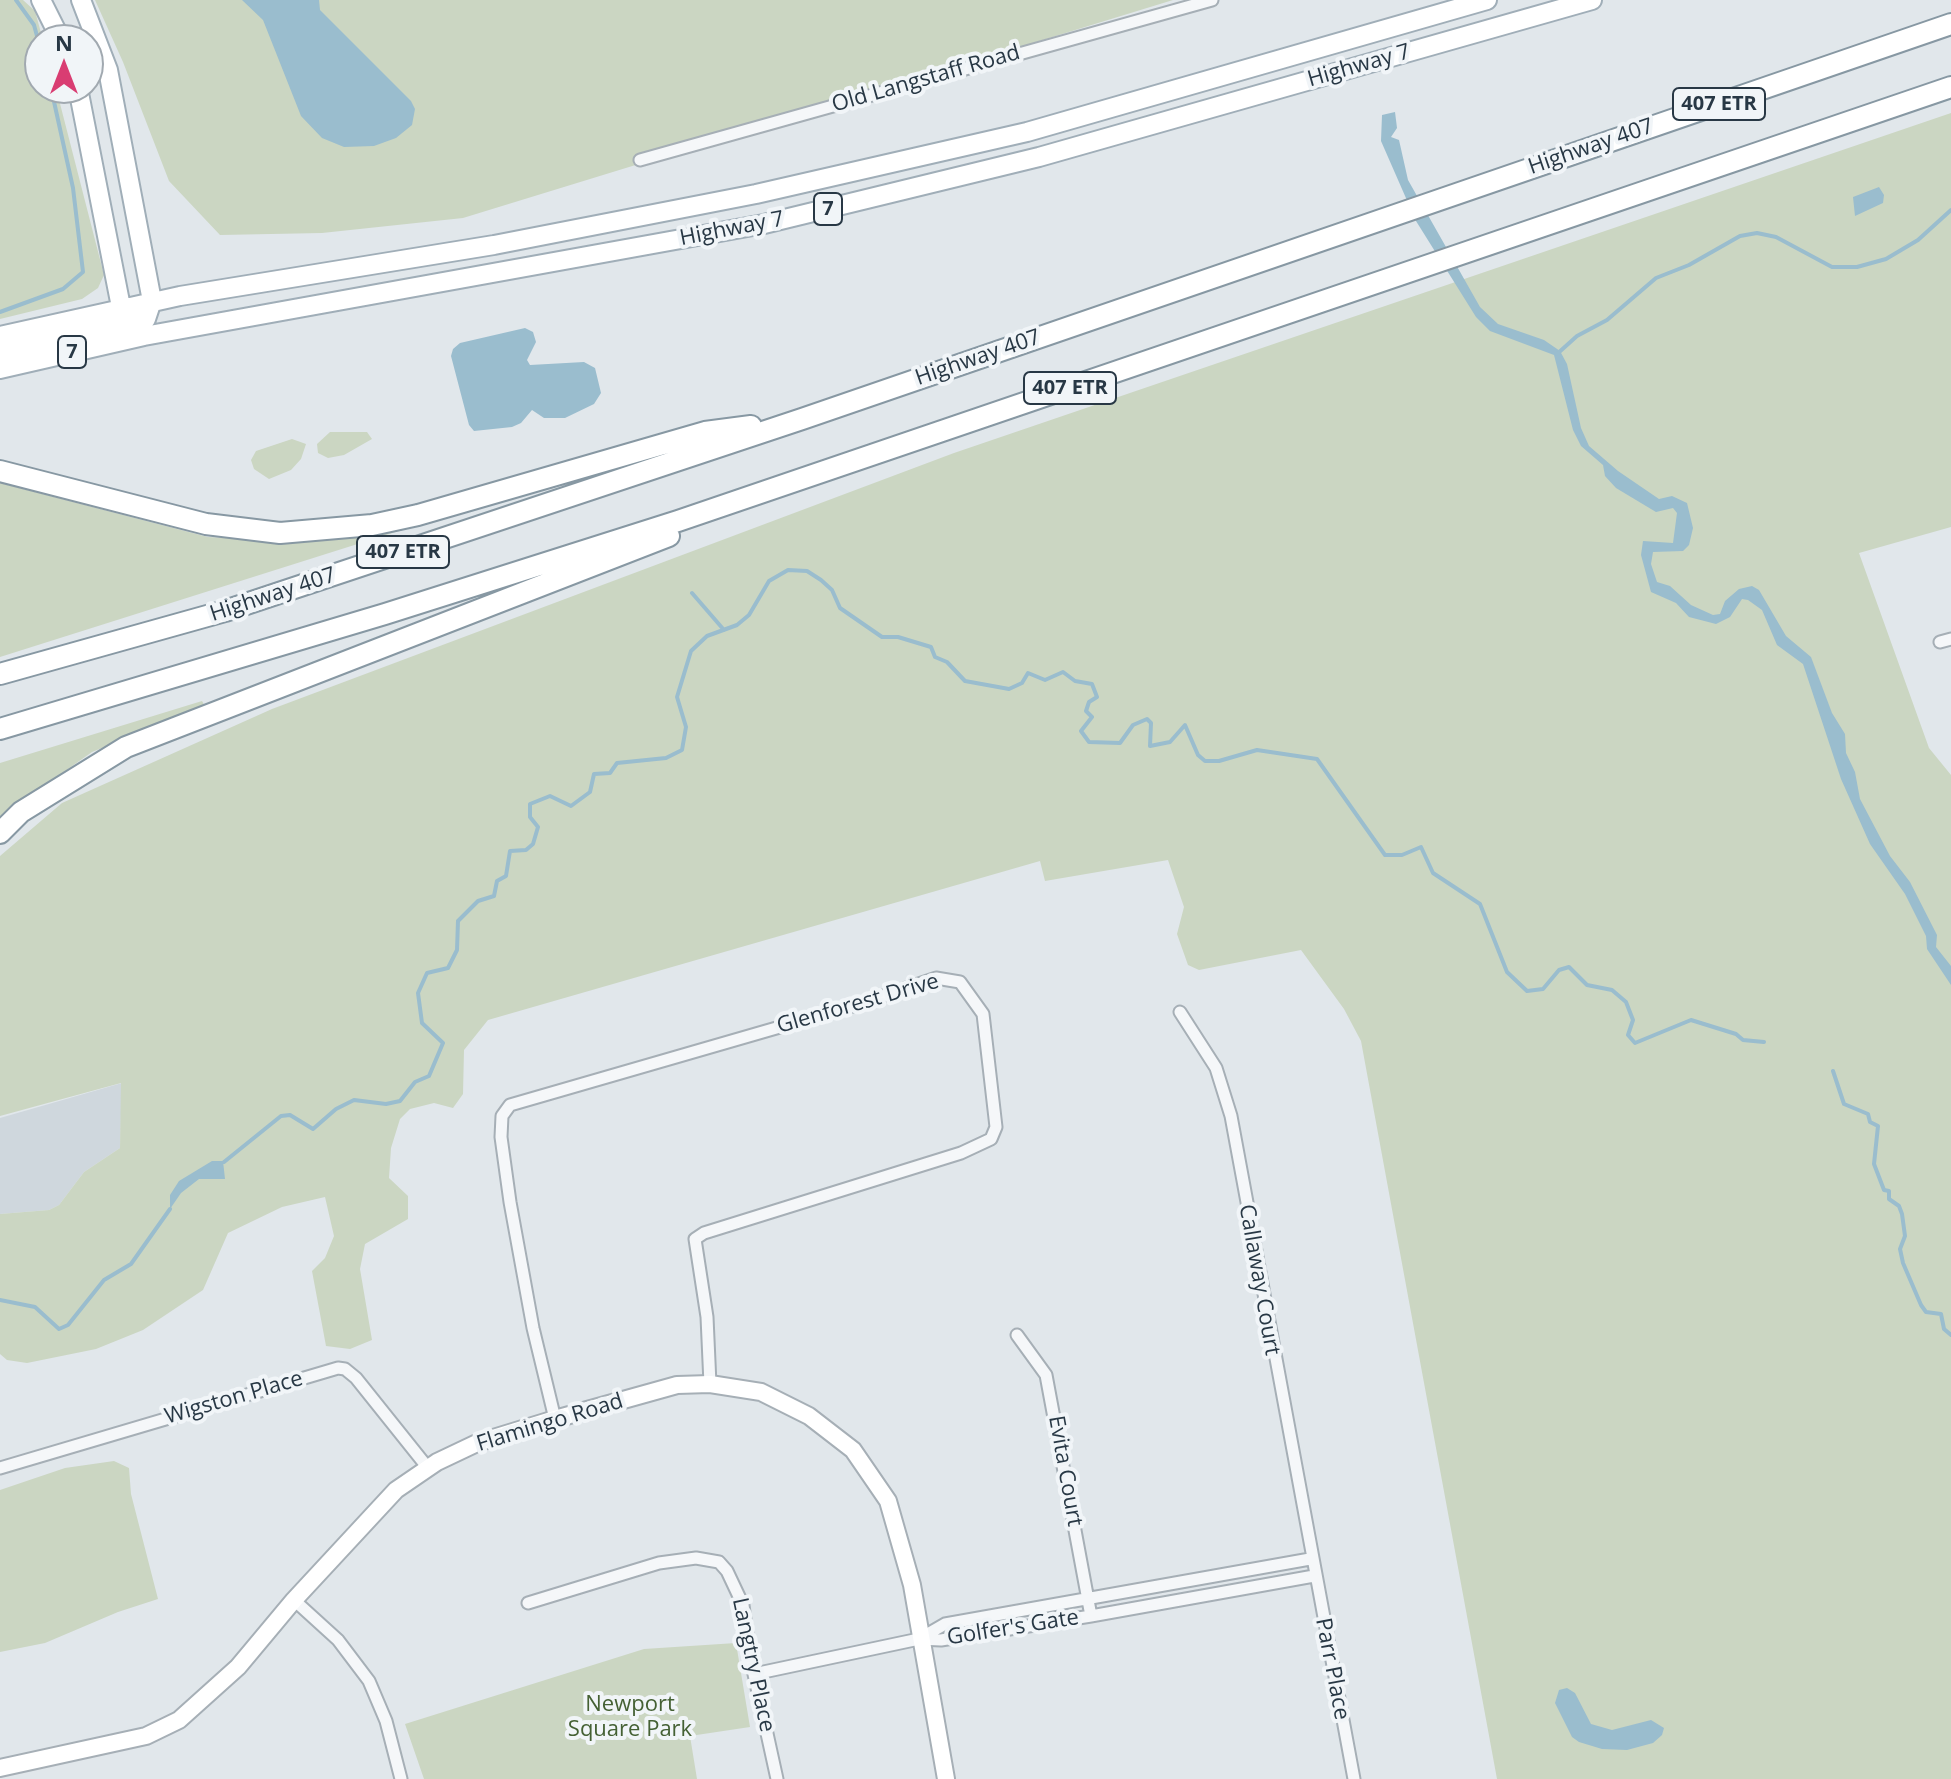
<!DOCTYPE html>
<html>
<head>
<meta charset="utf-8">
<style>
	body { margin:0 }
	#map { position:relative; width:1951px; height:1779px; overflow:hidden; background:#e1e7eb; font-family:"Open Sans",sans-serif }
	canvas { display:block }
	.north { position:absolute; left:24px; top:24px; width:80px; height:80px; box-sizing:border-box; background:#f1f5f8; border:2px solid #a1a9b0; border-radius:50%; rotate:0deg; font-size:22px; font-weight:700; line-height:32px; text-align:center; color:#283845 }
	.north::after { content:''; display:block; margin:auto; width:28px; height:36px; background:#d93d72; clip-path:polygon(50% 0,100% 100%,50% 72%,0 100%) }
</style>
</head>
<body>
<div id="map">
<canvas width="1951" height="1779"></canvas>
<div class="north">N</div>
</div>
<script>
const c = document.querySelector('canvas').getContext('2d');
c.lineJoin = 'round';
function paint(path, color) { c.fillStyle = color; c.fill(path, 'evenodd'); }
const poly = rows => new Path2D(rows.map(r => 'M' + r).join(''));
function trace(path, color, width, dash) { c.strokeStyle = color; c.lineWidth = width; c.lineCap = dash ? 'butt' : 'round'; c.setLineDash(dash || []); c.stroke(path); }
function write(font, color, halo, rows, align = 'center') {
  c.font = font + ' "Open Sans",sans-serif'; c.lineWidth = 8; c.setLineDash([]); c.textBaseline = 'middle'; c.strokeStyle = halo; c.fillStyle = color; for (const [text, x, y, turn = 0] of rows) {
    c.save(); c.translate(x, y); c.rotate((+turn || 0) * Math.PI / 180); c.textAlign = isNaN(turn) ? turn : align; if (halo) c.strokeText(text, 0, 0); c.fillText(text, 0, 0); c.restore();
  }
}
paint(poly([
	[122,1083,120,1148,84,1172,59,1205,49,1210,0,1214,0,1118]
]), '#cfd7dd');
paint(poly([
	[0,0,23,0,35,11,43,40,40,40,40,88,56,88,104,275,98,288,82,299,0,319],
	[95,0,1173,0,463,218,322,233,220,235,169,181,123,62],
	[1951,113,1951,527,1859,553,1929,748,1951,775,1951,1779,1497,1779,1361,1041,1344,1009,1301,950,1199,970,1188,965,1177,934,1184,907,1168,860,1045,881,1040,861,488,1020,464,1050,463,1094,453,1108,434,1103,410,1109,400,1119,391,1148,389,1178,408,1196,408,1219,365,1244,360,1269,372,1340,350,1349,326,1346,312,1271,325,1258,334,1236,325,1197,282,1207,228,1233,203,1290,143,1330,96,1349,27,1363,7,1360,0,1354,0,1214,49,1210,59,1205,84,1172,120,1148,121,1083,0,1116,0,856,62,803,272,709,954,453],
	[330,432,367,432,372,439,344,455,328,458,318,453,317,444],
	[292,439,306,444,301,459,291,470,269,479,254,469,251,460,256,451],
	[0,483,208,537,305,542,424,523,0,657],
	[202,701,205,706,92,752,0,817,0,763],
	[114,1461,129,1468,131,1494,158,1599,118,1612,45,1643,0,1652,0,1490,65,1468],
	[736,1643,750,1727,690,1736,697,1779,424,1779,405,1724,644,1649]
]), '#cbd6c2');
paint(poly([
	[242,0,319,0,320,10,411,101,415,109,412,125,396,138,374,146,344,147,322,138,301,116,263,20],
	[1395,112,1397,128,1391,137,1399,140,1408,180,1480,307,1498,324,1544,340,1560,351,1567,364,1581,428,1589,446,1618,471,1659,499,1672,496,1687,503,1693,528,1689,545,1683,551,1653,552,1651,564,1657,582,1670,586,1691,605,1713,615,1720,614,1725,601,1739,589,1752,586,1759,590,1786,636,1811,657,1832,713,1845,734,1846,753,1855,772,1860,799,1890,856,1910,882,1937,935,1936,947,1951,966,1951,985,1927,949,1926,936,1905,894,1870,844,1841,779,1803,664,1777,645,1762,610,1748,600,1742,599,1730,617,1716,624,1689,617,1676,603,1651,592,1641,555,1643,541,1673,543,1677,513,1673,508,1656,512,1616,488,1605,476,1603,465,1581,446,1573,430,1554,355,1490,331,1476,317,1416,221,1381,141,1382,115],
	[1879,187,1884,195,1883,203,1855,216,1853,197],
	[525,328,533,332,536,342,527,360,530,365,584,362,595,368,601,393,594,404,565,418,544,418,532,410,521,423,512,427,474,431,469,425,451,356,453,349,460,343],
	[212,1161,223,1161,225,1179,199,1179,181,1193,170,1209,170,1195,179,1181],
	[1567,1688,1575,1693,1591,1724,1612,1730,1651,1720,1664,1728,1662,1735,1653,1743,1627,1750,1602,1749,1579,1742,1572,1737,1555,1703,1559,1690]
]), '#9abdce');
trace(poly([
	[16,0,34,25,40,47],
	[0,312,63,289,83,272,73,188,51,88],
	[1557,354,1577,336,1607,320,1656,278,1689,265,1740,236,1757,233,1776,237,1832,267,1857,267,1886,259,1918,240,1951,210],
	[692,593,724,630],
	[1833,1071,1844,1104,1868,1114,1870,1122,1878,1126,1874,1164,1884,1190,1889,1191,1889,1199,1899,1206,1902,1214,1905,1236,1900,1249,1903,1263,1921,1305,1926,1312,1941,1314,1944,1329,1951,1335],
	[224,1162,281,1116,290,1115,313,1129,336,1109,354,1100,386,1104,400,1101,415,1082,429,1076,443,1043,422,1023,418,993,427,973,448,968,457,950,458,921,478,901,494,896,497,881,506,876,510,851,526,850,533,844,538,827,530,817,530,804,550,796,571,806,590,792,594,774,610,773,617,763,666,758,682,750,686,727,677,697,691,651,707,636,737,625,749,615,769,581,788,570,807,571,821,580,832,590,840,608,882,637,898,637,931,647,935,657,947,662,965,681,1009,689,1022,683,1028,673,1045,680,1063,672,1075,681,1092,684,1097,697,1089,702,1086,711,1092,717,1081,731,1089,742,1120,743,1133,725,1147,719,1151,723,1150,746,1170,742,1185,725,1198,755,1205,761,1219,761,1257,750,1317,759,1385,855,1402,855,1421,847,1433,873,1480,904,1507,972,1527,991,1543,989,1559,970,1569,967,1587,985,1612,990,1626,1002,1633,1020,1628,1035,1635,1043,1691,1020,1736,1034,1743,1040,1764,1042],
	[0,1300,35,1307,59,1329,68,1325,104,1280,131,1264,170,1209]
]), '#9abdce', 4);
const street = poly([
	[640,160,1212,0],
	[1940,642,1951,639],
	[1180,1012,1216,1068,1231,1116,1354,1779],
	[1017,1335,1046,1375,1091,1616],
	[555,1419,533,1328,510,1202,501,1137,502,1116,510,1105,856,1005,936,978,960,982,983,1014,996,1127,991,1139,961,1153,704,1233,695,1239,707,1317,710,1384],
	[0,1468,338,1368,345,1369,356,1378,428,1468],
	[294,1600,338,1640,369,1681,386,1721,401,1779],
	[528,1603,659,1563,696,1558,719,1562,727,1571,743,1605,750,1656,777,1779],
	[919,1639,945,1624,1310,1559],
	[754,1674,919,1639,941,1640,1091,1616,1314,1576]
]);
const secondary = poly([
	[0,1768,146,1736,179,1720,238,1667,294,1600,396,1490,437,1462,477,1443,555,1419,677,1385,710,1384,761,1392,809,1416,853,1450,888,1501,912,1585,946,1779]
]);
const primary = poly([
	[41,0,61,40],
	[78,88,121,307,127,316],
	[0,336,180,296,494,245,756,194,1027,132,1487,0],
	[0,352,146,319,152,301,108,70,81,0],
	[0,369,144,336,764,224,1039,157,1592,0]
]);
const highway = poly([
	[0,471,206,524,280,533,372,525,418,515,705,432,751,426],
	[0,674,225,611,802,419,1951,24],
	[0,729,385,614,678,521,1951,87],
	[0,833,21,812,126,747,669,536]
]);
trace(street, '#a6afb6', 15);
trace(secondary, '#a6afb6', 20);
trace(primary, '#a0aeb8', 22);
trace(highway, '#8798a3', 24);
trace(street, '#f5f7f9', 11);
trace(secondary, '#fff', 16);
trace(primary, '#fff', 18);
trace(highway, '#fff', 20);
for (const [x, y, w] of [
	[1719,104,92],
	[828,209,28],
	[72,352,28],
	[1070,388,92],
	[403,552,92]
]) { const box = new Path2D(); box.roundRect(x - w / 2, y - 16, w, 32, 6); c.fillStyle = '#f1f5f8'; c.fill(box); trace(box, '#283845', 2); }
write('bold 20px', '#283845', null, [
	["407 ETR",1719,104],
	["7",828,209],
	["7",72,352],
	["407 ETR",1070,388],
	["407 ETR",403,552]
]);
write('22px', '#283845', '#f1f5f8', [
	["Highway 7",1359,66,-16],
	["Old Langstaff Road",926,79,-16],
	["Highway 407",1591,147,-19],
	["Highway 7",732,229,-11],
	["Highway 407",978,358,-19],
	["Highway 407",273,595,-18],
	["Glenforest Drive",858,1004,-16],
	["Callaway Court",1259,1280,80],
	["Wigston Place",234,1398,-16],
	["Flamingo Road",550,1423,-17],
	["Evita Court",1065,1471,80],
	["Golfer's Gate",1013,1628,-9],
	["Langtry Place",753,1665,78],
	["Parr Place",1332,1669,79]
]);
write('22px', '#456134', '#f1f5f8', [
	["Newport",630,1705],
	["Square Park",630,1730]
]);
</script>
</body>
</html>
